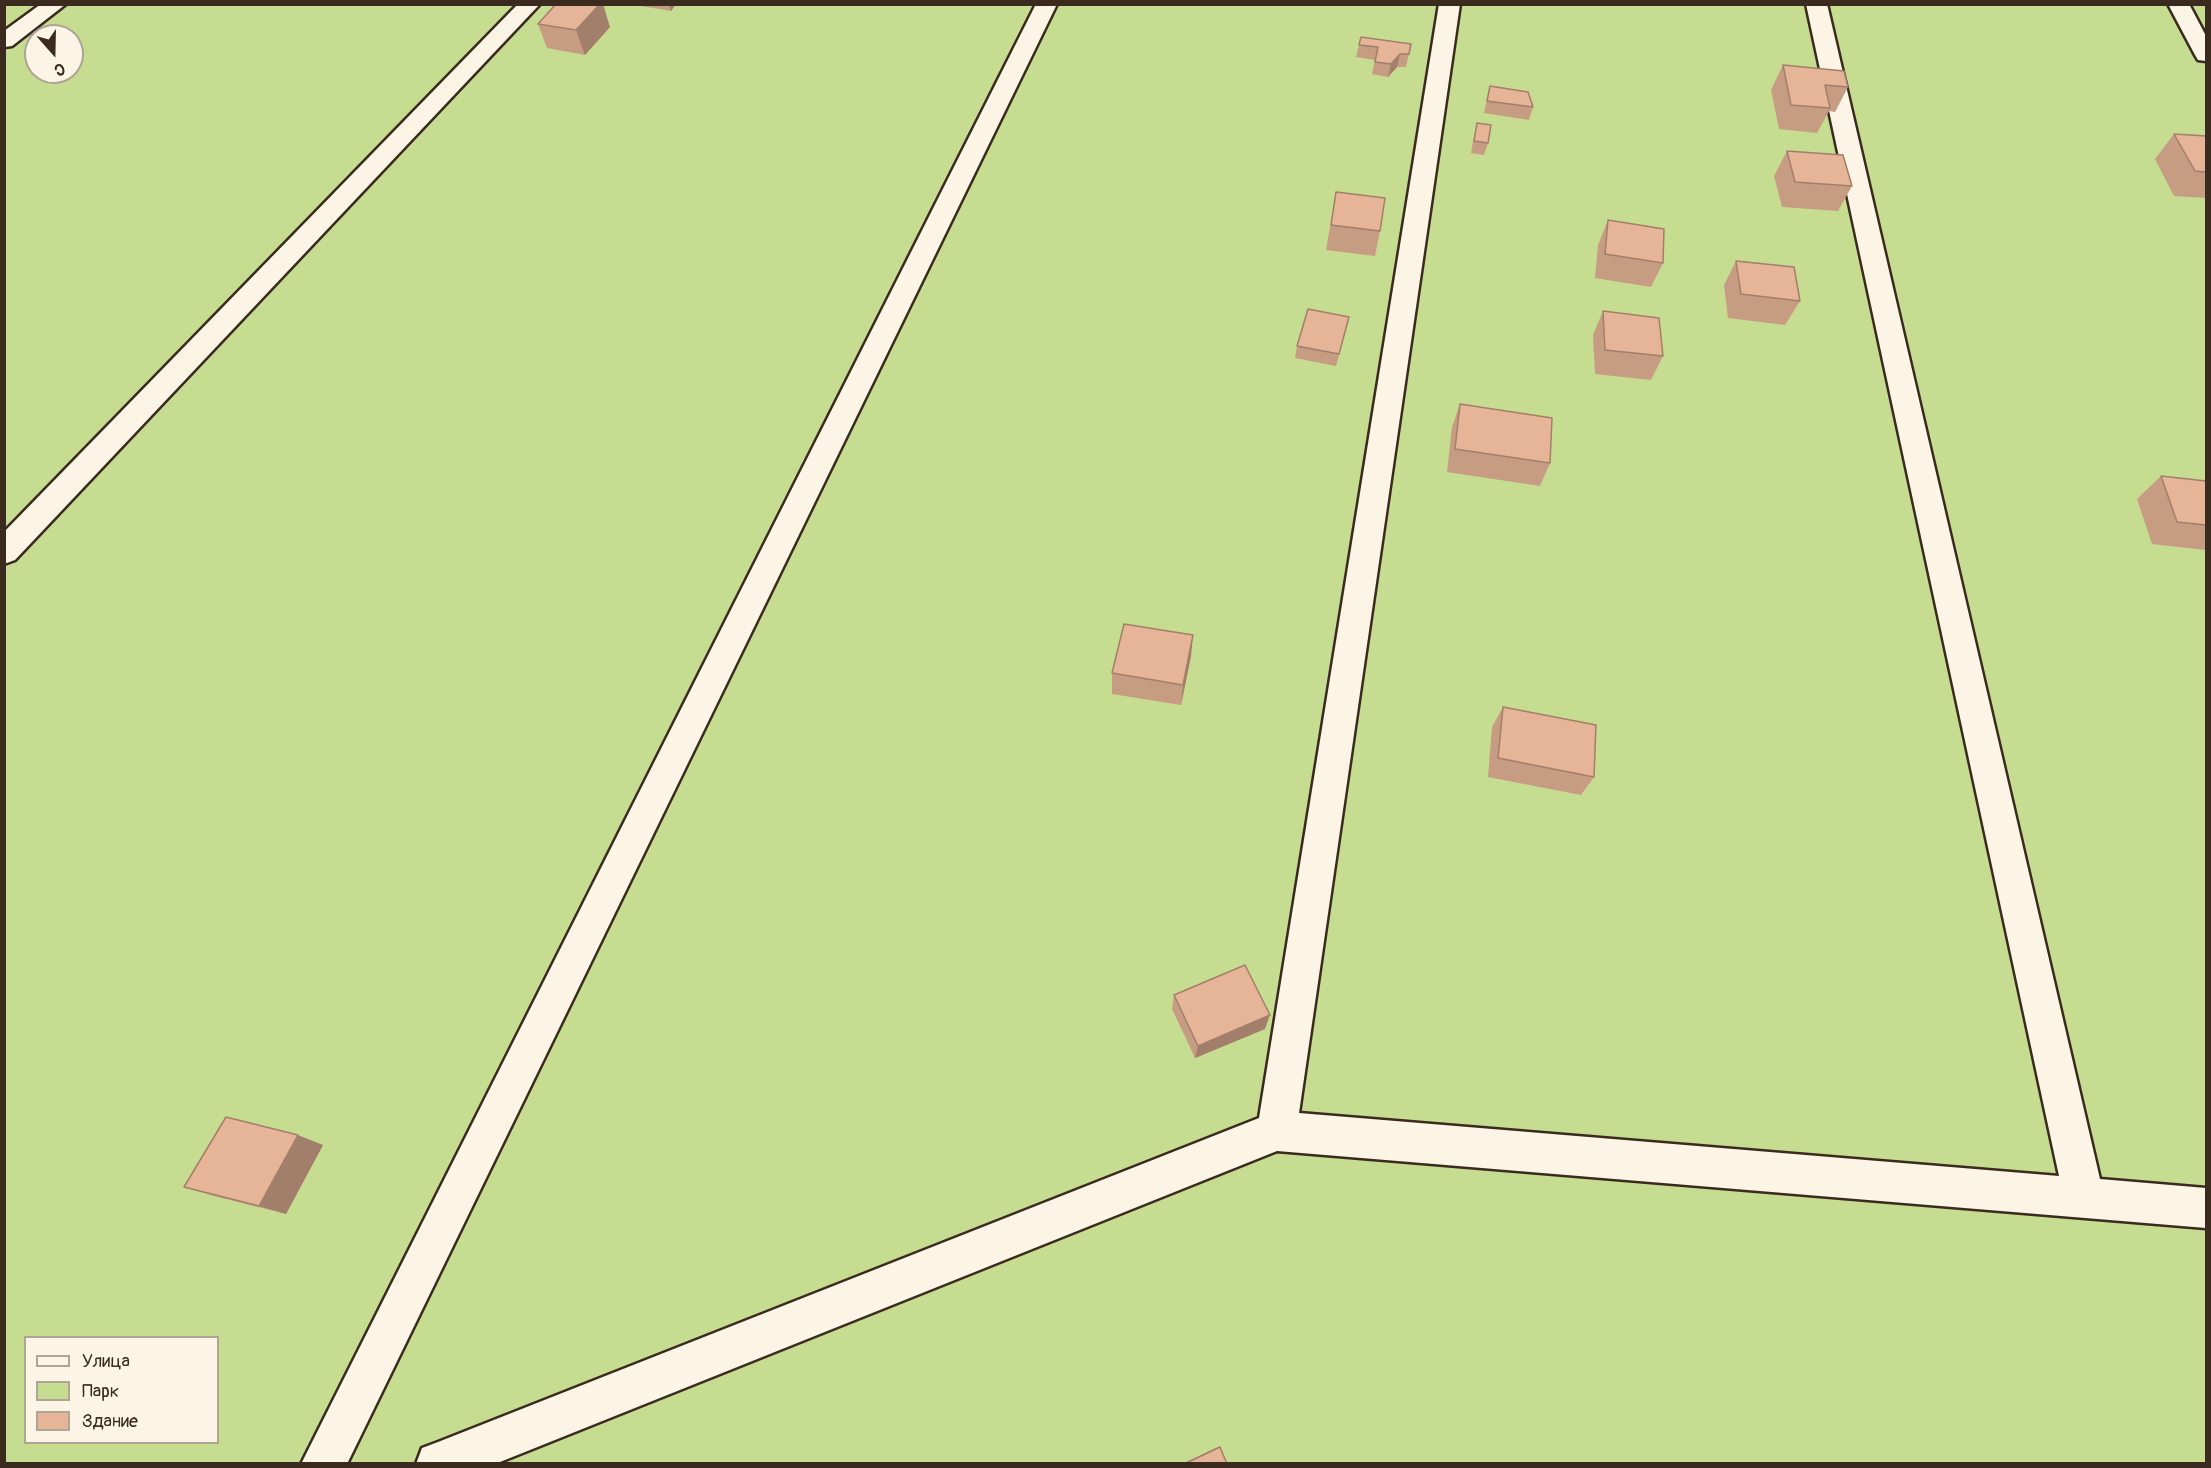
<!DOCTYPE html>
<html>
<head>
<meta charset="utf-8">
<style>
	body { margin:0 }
	#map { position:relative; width:2211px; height:1468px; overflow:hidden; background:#fcf5e5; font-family:Pangolin,sans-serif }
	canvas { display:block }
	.frame { position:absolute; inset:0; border:6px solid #3b2a1e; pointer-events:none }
	.legend { position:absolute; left:24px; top:1336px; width:195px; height:108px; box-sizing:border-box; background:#fcf5e5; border:2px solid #afa495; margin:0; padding:8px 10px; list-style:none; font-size:18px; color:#3b2a1e }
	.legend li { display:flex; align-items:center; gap:12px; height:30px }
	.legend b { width:30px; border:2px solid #afa495 }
	.north { position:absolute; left:24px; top:24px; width:60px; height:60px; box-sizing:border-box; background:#fcf5e5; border:2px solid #afa495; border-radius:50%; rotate:160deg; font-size:16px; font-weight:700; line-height:24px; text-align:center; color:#3b2a1e }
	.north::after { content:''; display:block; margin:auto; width:21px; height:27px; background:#3b2a1e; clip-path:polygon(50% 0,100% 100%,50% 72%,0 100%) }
</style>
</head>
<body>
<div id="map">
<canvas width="2211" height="1468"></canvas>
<div class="frame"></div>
<ul class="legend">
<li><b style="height:8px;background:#fcf5e5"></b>Улица</li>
<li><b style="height:16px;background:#c6dc91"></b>Парк</li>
<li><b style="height:16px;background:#e6b598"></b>Здание</li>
</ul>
<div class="north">С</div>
</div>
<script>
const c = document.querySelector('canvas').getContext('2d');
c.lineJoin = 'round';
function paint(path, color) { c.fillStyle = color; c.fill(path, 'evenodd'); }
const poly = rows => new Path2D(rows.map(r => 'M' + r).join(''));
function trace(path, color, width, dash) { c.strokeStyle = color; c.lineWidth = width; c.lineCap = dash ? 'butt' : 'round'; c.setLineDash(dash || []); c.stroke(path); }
paint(poly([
	[5,5,2206,5,2206,1463,5,1463],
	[36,36,72,36,72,72,36,72],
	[26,1338,218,1338,218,1442,26,1442]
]), '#c6dc91');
const minor = poly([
	[41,4,66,4,12,46,4,47,4,31,41,4],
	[518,4,540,4,15,560,4,564,4,532,518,4],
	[1036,4,1057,4,347,1464,301,1464,1036,4],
	[1439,4,1460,4,1299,1113,2059,1176,1806,4,1827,4,2100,1179,2206,1188,2206,1228,1277,1151,495,1464,416,1464,422,1448,438,1442,1259,1118,1439,4],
	[2168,4,2189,4,2206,36,2206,61,2198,60,2195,55,2168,4]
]);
trace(minor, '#3b2a1e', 5);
paint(minor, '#fcf5e5');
paint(poly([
	[629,4,676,4,671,11],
	[538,24,610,27,585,55,547,48],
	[1411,44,1406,67,1397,67,1388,77,1372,74,1375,60,1356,57,1359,45],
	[1783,65,1848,87,1835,112,1829,111,1817,133,1779,129,1771,90],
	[1490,86,1533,107,1529,120,1484,113],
	[1477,123,1488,143,1484,155,1471,153,1474,136],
	[2174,134,2206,136,2206,198,2174,196,2155,159],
	[1787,151,1852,186,1838,211,1782,207,1774,176],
	[1336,192,1380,231,1375,256,1326,250],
	[1608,220,1663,263,1651,287,1595,278,1598,245],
	[1736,261,1800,301,1785,325,1728,318,1724,285],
	[1603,311,1663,356,1651,380,1595,374,1593,335],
	[1346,329,1336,366,1295,358,1297,346],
	[1460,404,1550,463,1540,486,1447,472,1452,427],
	[2161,476,2206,481,2206,550,2152,544,2137,499],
	[1191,656,1181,705,1112,694,1112,673],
	[1503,707,1594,777,1581,795,1488,777,1492,727],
	[1174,995,1265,1029,1195,1058,1172,1009],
	[323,1145,286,1214,214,1196,184,1187],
	[1220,1447,1227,1464,1182,1464,1216,1448]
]), '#c69c83');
paint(poly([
	[600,4,603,4,610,27,585,55,576,30],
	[669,4,676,4,671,11],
	[1400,54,1397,67,1388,77,1391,64],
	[1193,635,1191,656,1181,705,1183,685],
	[1270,1015,1265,1029,1195,1058,1198,1046],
	[298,1135,323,1145,286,1214,259,1206]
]), '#a17f6a');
const building = poly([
	[556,4,600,4,576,30,538,24,556,4],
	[1361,37,1411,44,1409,54,1400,54,1391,64,1375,62,1378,47,1359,45,1361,37],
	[1783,65,1844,71,1848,87,1825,85,1830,108,1791,105,1783,65],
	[1490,86,1528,92,1533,107,1487,101,1490,86],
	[1477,123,1491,125,1488,143,1474,141,1477,123],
	[2174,134,2206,136,2206,172,2195,171,2174,134],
	[1787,151,1843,155,1852,186,1795,182,1787,151],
	[1336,192,1385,198,1380,231,1331,225,1336,192],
	[1608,220,1664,229,1663,263,1605,254,1608,220],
	[1736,261,1794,267,1800,301,1741,294,1736,261],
	[1308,309,1349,317,1339,354,1297,346,1308,309],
	[1603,311,1659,318,1663,356,1605,350,1603,311],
	[1460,404,1552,418,1550,463,1455,449,1460,404],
	[2161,476,2206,481,2206,525,2177,522,2161,476],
	[1124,624,1193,635,1183,685,1112,673,1124,624],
	[1503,707,1596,725,1594,777,1498,758,1503,707],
	[1245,965,1270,1015,1198,1046,1174,995,1245,965],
	[226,1117,298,1135,259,1206,184,1187,226,1117],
	[1220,1447,1227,1464,1184,1464,1220,1447]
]);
paint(building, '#e6b598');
trace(building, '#a17f6a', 1.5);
</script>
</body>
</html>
